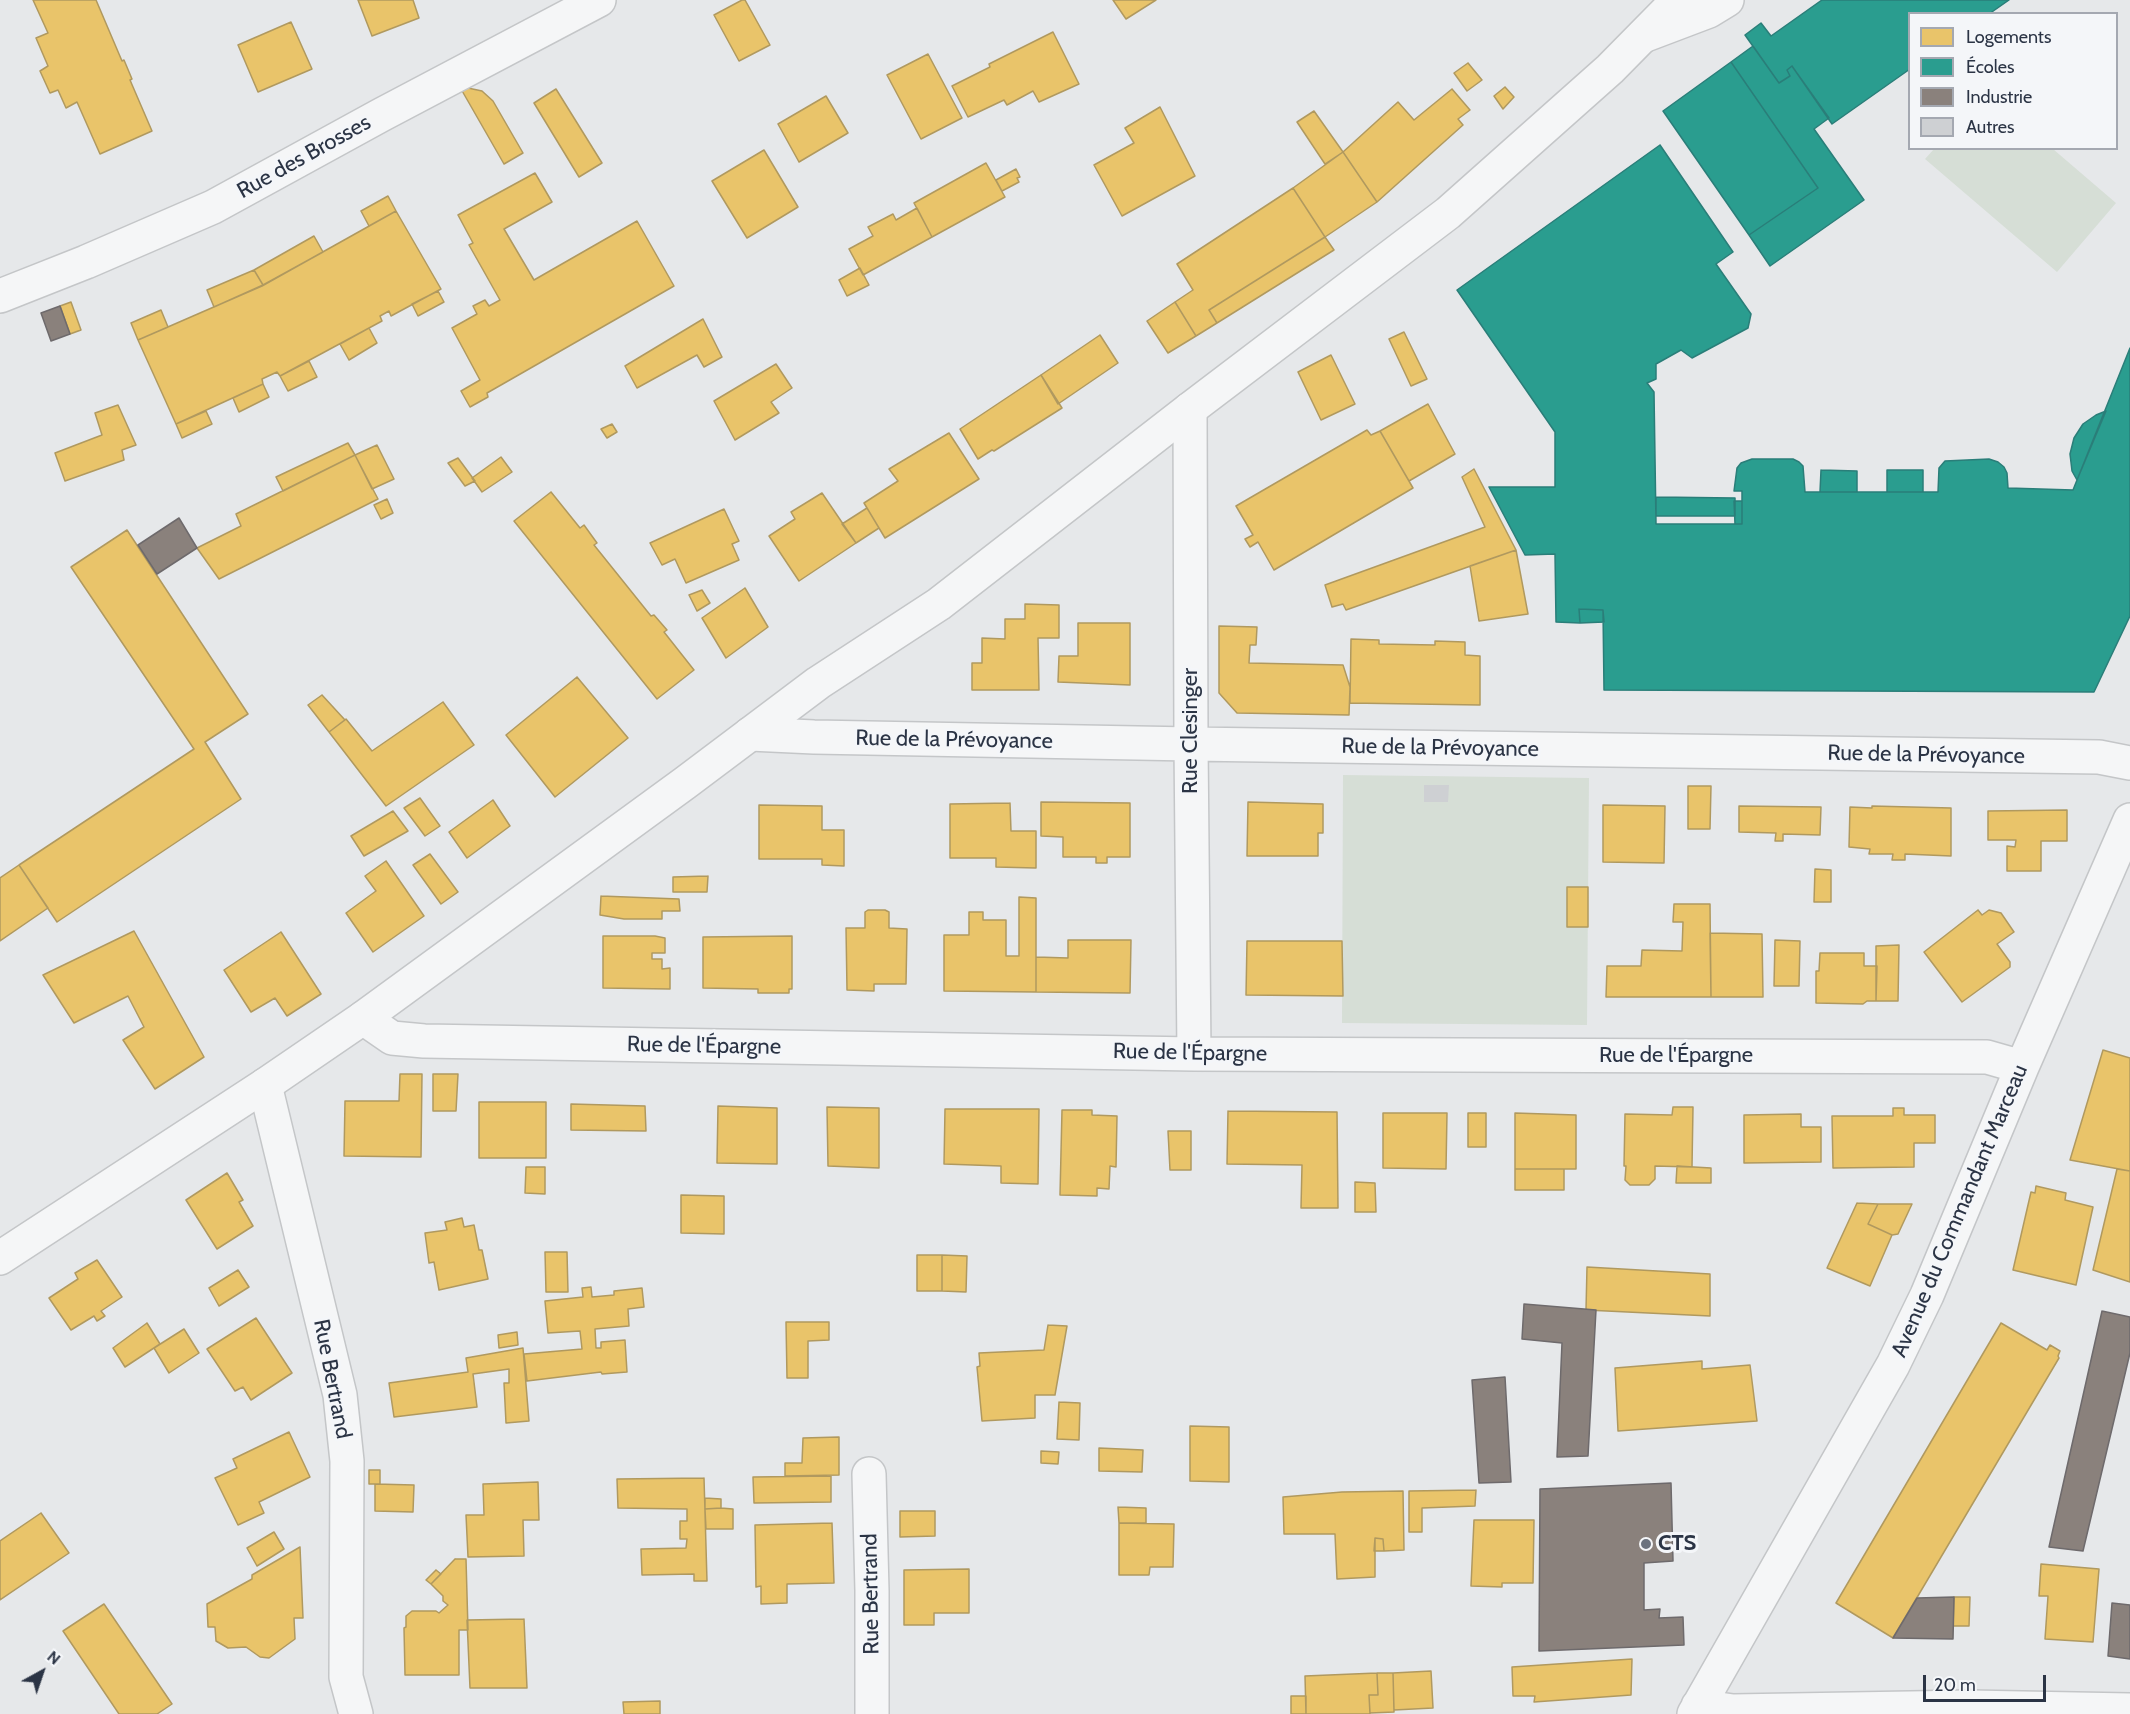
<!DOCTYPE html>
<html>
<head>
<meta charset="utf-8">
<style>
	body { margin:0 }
	#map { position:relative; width:2130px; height:1714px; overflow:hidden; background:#e6e8ea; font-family:Cabin,sans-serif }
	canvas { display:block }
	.legend { position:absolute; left:1908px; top:12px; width:210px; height:138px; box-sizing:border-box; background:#f4f6f9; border:2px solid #a4a8b1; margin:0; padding:8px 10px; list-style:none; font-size:18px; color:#2b3445 }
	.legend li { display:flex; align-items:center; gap:12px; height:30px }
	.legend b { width:30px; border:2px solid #a4a8b1 }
	.north { position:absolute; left:12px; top:1642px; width:60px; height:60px; -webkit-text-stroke:4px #f4f6f9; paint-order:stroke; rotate:40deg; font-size:16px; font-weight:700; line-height:24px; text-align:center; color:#2b3445 }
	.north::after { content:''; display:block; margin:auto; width:21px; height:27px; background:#2b3445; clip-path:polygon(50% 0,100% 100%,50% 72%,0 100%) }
	.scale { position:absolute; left:1923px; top:1675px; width:123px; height:27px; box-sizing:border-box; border:3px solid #2b3445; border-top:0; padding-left:8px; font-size:18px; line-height:21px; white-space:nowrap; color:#2b3445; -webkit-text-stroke:4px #f4f6f9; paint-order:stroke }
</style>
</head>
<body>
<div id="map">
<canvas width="2130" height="1714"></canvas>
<ul class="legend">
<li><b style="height:16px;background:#e9c46a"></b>Logements</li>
<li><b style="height:16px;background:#2a9d8f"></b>Écoles</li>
<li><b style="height:16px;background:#8a817c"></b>Industrie</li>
<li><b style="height:16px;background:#ced0d3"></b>Autres</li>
</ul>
<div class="north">N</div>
<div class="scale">20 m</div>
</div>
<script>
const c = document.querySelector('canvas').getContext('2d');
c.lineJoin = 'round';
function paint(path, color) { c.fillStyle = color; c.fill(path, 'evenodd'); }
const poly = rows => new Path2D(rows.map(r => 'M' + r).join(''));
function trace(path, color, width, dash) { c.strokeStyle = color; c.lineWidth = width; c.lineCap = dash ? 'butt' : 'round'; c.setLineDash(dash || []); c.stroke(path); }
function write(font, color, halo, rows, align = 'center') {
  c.font = font + ' Cabin,sans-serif'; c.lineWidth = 6; c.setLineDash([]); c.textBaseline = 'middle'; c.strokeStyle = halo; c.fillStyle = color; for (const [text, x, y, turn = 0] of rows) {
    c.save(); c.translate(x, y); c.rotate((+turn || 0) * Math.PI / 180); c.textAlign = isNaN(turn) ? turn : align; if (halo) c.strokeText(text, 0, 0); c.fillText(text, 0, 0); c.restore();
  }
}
paint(poly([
	[1934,149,2053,149,2116,203,2057,272,1925,159],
	[1343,775,1589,778,1587,1025,1342,1023]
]), '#d6ded6');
const homes = poly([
	[33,0,96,0,122,61,124,60,132,79,130,80,152,131,100,154,77,102,66,108,58,90,50,93,40,71,48,66,36,38,48,33,33,0],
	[358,0,413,0,419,18,372,36,358,0],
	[742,0,745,0,770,45,739,61,714,15,742,0],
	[1113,0,1156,0,1126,19,1113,0],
	[291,22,312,69,258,92,238,45,291,22],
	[1053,32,1079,84,1039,102,1033,91,1007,105,1004,100,968,117,952,86,990,67,989,64,1053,32],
	[928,54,962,118,921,139,887,75,928,54],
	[1468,63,1482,80,1467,91,1454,73,1468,63],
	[1505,87,1514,97,1503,109,1494,96,1505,87],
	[468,88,482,91,493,101,523,153,504,164,461,89,468,88],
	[556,89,602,163,579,177,534,103,556,89],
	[1452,89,1470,110,1458,119,1463,125,1377,202,1343,152,1398,102,1414,120,1452,89],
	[826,96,848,133,799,162,778,124,826,96],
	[1160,107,1195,176,1122,216,1094,165,1134,143,1125,128,1160,107],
	[1314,111,1343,152,1325,164,1297,122,1314,111],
	[764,150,798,207,747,238,712,181,764,150],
	[1343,152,1377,202,1325,237,1293,188,1343,152],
	[986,163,1005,197,932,237,914,203,986,163],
	[1016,169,1020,177,1017,178,1019,182,1002,191,996,180,1016,169],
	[535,173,552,202,504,229,534,280,637,221,674,286,494,389,487,393,488,397,470,407,461,391,480,380,452,328,477,314,473,306,485,300,489,306,500,300,469,245,473,243,458,215,535,173],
	[1293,188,1325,237,1209,310,1217,323,1196,336,1175,302,1193,290,1177,264,1293,188],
	[388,196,396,211,369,226,361,211,388,196],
	[917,208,932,237,863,275,849,249,873,236,868,227,893,214,896,220,917,208],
	[396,211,441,289,391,316,389,311,380,316,382,321,280,376,277,372,262,379,263,384,176,424,138,340,262,286,396,211],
	[314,236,323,252,263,285,254,270,314,236],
	[1325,237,1334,250,1217,323,1209,310,1325,237],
	[860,268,869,285,847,296,839,280,860,268],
	[254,270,263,285,214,307,207,290,254,270],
	[438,291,444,302,418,316,412,304,438,291],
	[71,302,81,330,70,334,60,306,71,302],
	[1175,302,1196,336,1168,353,1147,321,1175,302],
	[161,310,168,327,138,340,131,323,161,310],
	[703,319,722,357,704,367,697,355,637,388,625,366,703,319],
	[369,328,377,343,349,360,340,344,369,328],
	[1404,332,1427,379,1411,386,1389,339,1404,332],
	[1100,335,1118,363,1058,404,1041,375,1100,335],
	[1331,355,1355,404,1321,420,1298,372,1331,355],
	[309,361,317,377,288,391,280,376,309,361],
	[776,364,792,388,771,402,779,413,735,440,714,401,776,364],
	[1041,375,1062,408,994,451,992,450,978,459,960,429,1041,375],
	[263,384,269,397,239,412,233,398,263,384],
	[1428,404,1455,454,1409,481,1380,431,1428,404],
	[118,405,136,445,122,450,124,460,65,481,55,453,102,435,95,413,118,405],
	[206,411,212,424,182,438,176,424,206,411],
	[612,424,617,432,607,438,601,429,612,424],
	[1367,430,1371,435,1380,431,1413,488,1274,570,1258,542,1250,547,1245,539,1253,535,1236,506,1367,430],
	[949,433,979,479,885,538,864,503,898,481,889,469,949,433],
	[348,443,355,455,283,491,276,477,348,443],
	[377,445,394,479,372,489,355,455,377,445],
	[355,455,378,499,219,579,197,548,241,526,236,514,355,455],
	[501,457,512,472,482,492,472,478,501,457],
	[458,458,475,481,465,486,448,463,458,458],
	[1474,469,1516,550,1346,610,1343,604,1332,607,1325,585,1485,527,1462,477,1474,469],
	[551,492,580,528,584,525,597,543,594,545,651,616,654,615,667,630,664,632,694,670,657,699,514,521,551,492],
	[822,493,856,543,799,581,769,536,795,519,791,512,822,493],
	[387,499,393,513,381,519,374,505,387,499],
	[867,508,879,528,856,543,842,524,867,508],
	[724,509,739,541,732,544,739,560,686,583,675,559,662,565,650,543,724,509],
	[127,530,248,714,205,742,241,799,57,922,19,865,194,749,71,567,127,530],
	[1516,550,1528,614,1479,621,1470,566,1516,550],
	[745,588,768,627,726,658,702,618,745,588],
	[702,590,710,603,697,611,689,595,702,590],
	[1025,604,1059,605,1059,638,1038,638,1039,690,972,690,972,663,982,663,982,638,1005,639,1005,619,1025,619,1025,604],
	[1078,623,1130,623,1130,685,1058,682,1059,656,1078,656,1078,623],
	[1219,626,1257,627,1256,645,1250,645,1249,663,1343,665,1350,687,1349,715,1237,713,1219,693,1219,626],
	[1351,639,1379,640,1379,644,1435,645,1435,641,1465,642,1465,655,1480,656,1480,705,1350,703,1351,639],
	[577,677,628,738,555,797,506,735,577,677],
	[322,695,345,720,329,732,308,705,322,695],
	[443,702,474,745,386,806,329,732,346,719,372,751,443,702],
	[1688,786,1711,786,1710,829,1688,829,1688,786],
	[420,798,440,826,425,836,404,808,420,798],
	[493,800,510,826,467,858,449,832,493,800],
	[1041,802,1130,803,1130,857,1107,857,1107,863,1096,863,1096,857,1063,857,1063,837,1041,836,1041,802],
	[1248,802,1323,804,1323,833,1318,833,1318,856,1247,856,1248,802],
	[1010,803,1011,831,1036,831,1036,868,996,867,996,858,950,858,950,804,1010,803],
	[759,805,822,806,822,830,844,830,844,866,822,865,822,859,759,859,759,805],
	[1603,805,1665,806,1664,863,1603,862,1603,805],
	[1739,806,1821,807,1820,835,1783,834,1783,841,1775,841,1776,833,1739,832,1739,806],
	[1872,806,1951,808,1951,856,1905,854,1905,860,1892,860,1893,854,1869,854,1870,849,1849,847,1850,807,1872,808,1872,806],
	[2067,810,2067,841,2041,841,2041,871,2007,871,2007,846,2015,847,2016,840,1988,840,1988,811,2067,810],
	[393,811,408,831,364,856,351,836,393,811],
	[430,854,458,892,441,904,413,865,430,854],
	[386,861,424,916,373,952,346,913,376,891,365,876,386,861],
	[19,865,48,908,0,941,0,878,19,865],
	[1815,869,1831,870,1831,902,1814,902,1815,869],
	[708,876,707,892,673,892,673,877,708,876],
	[1567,887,1588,887,1588,927,1567,927,1567,887],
	[601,896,679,899,680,911,662,911,662,919,624,919,600,915,601,896],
	[1019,897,1036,898,1036,992,944,991,944,935,969,935,969,912,983,912,983,920,1006,920,1006,956,1019,956,1019,897],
	[1674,904,1710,904,1711,997,1606,997,1607,966,1641,966,1642,950,1682,951,1683,922,1673,922,1674,904],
	[868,910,885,910,889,912,889,928,907,929,906,984,874,984,874,991,847,990,846,928,865,928,865,912,868,910],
	[1978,910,1982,915,1989,910,2001,913,2014,932,1997,944,2010,962,2010,967,1962,1002,1924,952,1978,910],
	[134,931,204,1057,155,1089,123,1040,144,1027,128,996,74,1023,43,975,134,931],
	[281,932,321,994,287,1016,275,998,251,1012,224,970,281,932],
	[1710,933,1762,934,1763,997,1711,997,1710,933],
	[603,936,655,936,665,938,665,953,652,953,652,959,662,959,662,969,670,968,670,989,603,988,603,936],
	[792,936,792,989,789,989,789,993,758,993,758,989,703,988,703,937,792,936],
	[1068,940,1131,940,1130,993,1036,992,1036,957,1068,958,1068,940],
	[1775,940,1800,941,1799,986,1774,986,1775,940],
	[1247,941,1342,941,1343,996,1246,995,1247,941],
	[1899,945,1898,1001,1876,1001,1876,946,1899,945],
	[1820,953,1864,953,1864,966,1877,966,1876,1001,1867,1001,1863,1004,1816,1003,1816,971,1819,971,1820,953],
	[2103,1050,2130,1058,2130,1171,2070,1160,2103,1050],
	[400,1074,422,1074,421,1157,344,1156,345,1101,399,1101,400,1074],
	[433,1074,458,1074,456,1111,433,1111,433,1074],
	[479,1102,546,1102,546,1158,479,1158,479,1102],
	[571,1104,645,1106,646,1131,571,1130,571,1104],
	[718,1106,777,1108,777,1164,717,1163,718,1106],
	[827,1107,879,1108,879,1168,828,1166,827,1107],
	[1673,1107,1693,1107,1692,1167,1655,1166,1655,1179,1649,1185,1630,1185,1625,1180,1626,1166,1624,1166,1625,1114,1672,1115,1673,1107],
	[1893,1108,1904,1108,1904,1115,1935,1115,1935,1143,1914,1143,1914,1167,1833,1168,1832,1116,1893,1116,1893,1108],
	[945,1109,1039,1109,1038,1184,1001,1183,1001,1166,944,1164,945,1109],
	[1062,1110,1092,1110,1092,1115,1117,1116,1116,1167,1110,1166,1109,1189,1097,1188,1097,1196,1060,1195,1062,1110],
	[1228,1111,1337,1112,1338,1208,1301,1208,1302,1165,1227,1164,1228,1111],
	[1383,1113,1447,1113,1446,1169,1383,1168,1383,1113],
	[1468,1113,1486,1113,1486,1147,1468,1147,1468,1113],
	[1515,1113,1576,1115,1576,1169,1515,1169,1515,1113],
	[1801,1114,1801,1127,1821,1127,1821,1162,1744,1163,1744,1115,1801,1114],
	[1168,1131,1191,1131,1191,1170,1170,1170,1168,1131],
	[1677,1166,1711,1168,1711,1183,1676,1183,1677,1166],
	[526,1167,545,1167,545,1194,525,1193,526,1167],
	[1515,1169,1564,1169,1564,1190,1515,1190,1515,1169],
	[2117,1169,2130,1171,2130,1282,2093,1270,2117,1169],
	[227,1173,243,1200,239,1202,253,1226,217,1249,186,1200,227,1173],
	[1355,1182,1375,1183,1376,1212,1355,1212,1355,1182],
	[2036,1186,2066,1193,2065,1200,2093,1207,2076,1285,2013,1270,2031,1192,2035,1193,2036,1186],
	[681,1195,724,1196,724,1234,681,1233,681,1195],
	[1857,1203,1878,1204,1868,1224,1892,1235,1870,1286,1827,1268,1857,1203],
	[1878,1204,1912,1204,1898,1234,1892,1235,1868,1224,1878,1204],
	[462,1218,464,1227,474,1225,479,1250,482,1250,488,1279,439,1290,434,1262,429,1263,425,1233,447,1230,445,1222,462,1218],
	[545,1252,567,1252,568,1292,546,1292,545,1252],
	[917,1255,942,1255,942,1291,917,1291,917,1255],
	[942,1255,967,1256,966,1292,942,1291,942,1255],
	[97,1260,122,1297,101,1311,105,1316,97,1321,94,1316,71,1330,49,1298,78,1279,75,1273,97,1260],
	[1587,1267,1710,1274,1710,1316,1586,1310,1587,1267],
	[238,1270,249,1287,219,1306,209,1288,238,1270],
	[591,1287,592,1297,614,1295,614,1291,642,1288,644,1307,628,1309,629,1326,595,1329,596,1348,601,1348,601,1342,625,1340,627,1372,602,1374,601,1372,527,1381,524,1354,582,1349,580,1331,548,1333,545,1301,583,1297,582,1288,591,1287],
	[256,1318,292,1373,251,1400,243,1387,235,1391,207,1349,256,1318],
	[786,1322,829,1322,829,1340,808,1341,808,1378,787,1378,786,1322],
	[147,1323,160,1344,125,1367,113,1348,147,1323],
	[2001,1323,2047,1350,2050,1345,2060,1351,2058,1356,2059,1358,1893,1638,1836,1603,2001,1323],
	[1048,1325,1067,1326,1055,1395,1035,1395,1035,1418,982,1421,977,1367,980,1366,979,1353,1044,1350,1048,1325],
	[184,1329,199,1353,169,1373,154,1348,184,1329],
	[517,1332,518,1345,499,1348,498,1335,517,1332],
	[523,1348,529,1421,506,1423,504,1383,509,1383,509,1369,473,1374,477,1407,394,1417,389,1383,468,1372,466,1358,523,1348],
	[1702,1361,1702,1369,1750,1365,1757,1421,1618,1431,1615,1368,1702,1361],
	[1059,1402,1080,1403,1079,1440,1057,1439,1059,1402],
	[1190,1426,1229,1427,1229,1482,1190,1481,1190,1426],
	[289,1432,310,1477,259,1502,264,1513,238,1525,215,1478,237,1468,233,1459,289,1432],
	[839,1437,839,1475,785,1476,785,1463,802,1463,803,1438,839,1437],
	[1099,1448,1143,1450,1142,1472,1099,1471,1099,1448],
	[1041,1451,1059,1452,1058,1464,1041,1463,1041,1451],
	[369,1470,380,1470,380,1484,369,1484,369,1470],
	[831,1476,831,1502,754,1503,753,1477,831,1476],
	[704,1478,707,1581,694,1581,694,1574,642,1575,641,1549,686,1548,687,1539,680,1539,680,1521,687,1521,687,1509,618,1508,617,1479,704,1478],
	[538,1482,539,1520,523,1520,524,1556,468,1557,466,1515,484,1515,483,1484,538,1482],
	[375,1484,414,1485,413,1512,375,1511,375,1484],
	[1476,1490,1475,1506,1422,1508,1422,1532,1409,1532,1409,1491,1476,1490],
	[1403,1491,1404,1550,1384,1551,1383,1539,1375,1538,1375,1577,1337,1579,1335,1534,1284,1534,1283,1497,1342,1492,1403,1491],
	[705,1498,721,1499,721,1508,705,1509,705,1498],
	[1118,1507,1146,1508,1146,1523,1119,1523,1118,1507],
	[721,1508,733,1509,733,1529,706,1529,705,1509,721,1508],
	[900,1511,935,1511,935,1536,900,1537,900,1511],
	[41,1513,69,1553,0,1600,0,1541,41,1513],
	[1474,1520,1534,1520,1533,1583,1502,1583,1502,1587,1471,1586,1474,1520],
	[832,1523,834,1583,787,1584,787,1603,761,1604,761,1586,756,1587,755,1525,832,1523],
	[1119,1523,1174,1524,1173,1567,1150,1567,1149,1575,1119,1575,1119,1523],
	[274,1532,284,1549,257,1566,247,1548,274,1532],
	[1375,1538,1383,1539,1384,1551,1374,1551,1375,1538],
	[300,1547,303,1618,294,1618,295,1639,269,1658,260,1657,246,1647,228,1648,216,1641,215,1627,208,1627,207,1604,252,1579,252,1575,300,1547],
	[455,1559,466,1559,468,1630,459,1630,459,1675,405,1675,404,1628,406,1627,406,1616,412,1611,436,1611,439,1613,448,1605,443,1601,443,1596,431,1584,455,1559],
	[2041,1564,2099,1569,2093,1642,2045,1639,2048,1596,2039,1596,2041,1564],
	[969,1569,969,1613,934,1613,934,1625,904,1625,904,1570,969,1569],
	[436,1570,441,1574,431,1584,426,1580,436,1570],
	[1954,1597,1970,1597,1969,1626,1953,1626,1954,1597],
	[104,1604,172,1704,157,1714,119,1714,63,1631,104,1604],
	[524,1619,527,1688,470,1688,467,1620,524,1619],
	[1632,1659,1631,1695,1534,1702,1535,1696,1513,1696,1512,1667,1632,1659],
	[1431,1671,1433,1708,1394,1710,1393,1673,1431,1671],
	[1377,1673,1393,1673,1394,1712,1370,1713,1369,1695,1378,1695,1377,1673],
	[1377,1673,1378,1695,1369,1695,1370,1714,1306,1714,1305,1676,1377,1673],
	[1291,1696,1306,1696,1306,1714,1291,1714,1291,1696],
	[660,1701,660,1714,624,1714,623,1702,660,1701]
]);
paint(homes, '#e9c46a');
trace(homes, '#b0995f', 1.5);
const schools = poly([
	[1822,0,2009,0,1989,14,1910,14,1910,69,1832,124,1792,66,1787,70,1790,76,1779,83,1745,35,1761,23,1771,36,1822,0],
	[1753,46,1779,83,1790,76,1787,70,1792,66,1794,69,1829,118,1814,129,1864,200,1770,266,1749,235,1818,188,1731,62,1753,46],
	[1731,62,1818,188,1749,235,1663,111,1731,62],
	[1660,145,1733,252,1716,264,1751,314,1748,328,1692,358,1681,350,1656,364,1656,379,1647,383,1654,392,1656,524,1742,524,1742,491,1734,491,1737,468,1741,463,1752,459,1793,459,1799,462,1803,466,1805,492,1938,492,1939,468,1945,461,1989,459,1998,462,2004,467,2007,473,2008,488,2073,490,2130,348,2130,616,2094,692,1604,690,1603,610,1579,609,1580,623,1556,622,1555,554,1525,555,1489,487,1555,487,1555,432,1457,290,1660,145],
	[2106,411,2077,480,2072,471,2070,454,2074,438,2083,424,2096,415,2106,411],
	[1821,470,1857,471,1857,492,1820,492,1821,470],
	[1887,470,1923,470,1923,492,1887,492,1887,470],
	[1656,497,1735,498,1735,516,1656,516,1656,497],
	[1734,501,1742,501,1742,524,1735,524,1734,501],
	[1579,609,1603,610,1604,622,1580,623,1579,609]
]);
paint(schools, '#2a9d8f');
trace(schools, '#2a7e79', 1.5);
const industry = poly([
	[60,306,70,334,51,341,41,313,60,306],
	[179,518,197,548,157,574,138,545,179,518],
	[1524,1304,1596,1310,1588,1456,1557,1457,1562,1343,1522,1339,1524,1304],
	[2102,1311,2130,1317,2130,1353,2083,1551,2049,1547,2102,1311],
	[1505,1377,1511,1482,1479,1483,1472,1380,1505,1377],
	[1671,1483,1673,1561,1644,1563,1644,1610,1660,1609,1659,1618,1683,1617,1684,1645,1539,1651,1540,1489,1671,1483],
	[1954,1597,1953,1639,1893,1638,1917,1598,1954,1597],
	[2112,1603,2130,1605,2130,1659,2108,1656,2112,1603]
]);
paint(industry, '#8a817c');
trace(industry, '#6e6a6c', 1.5);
paint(poly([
	[1424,785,1449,785,1448,802,1424,802]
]), '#ced0d3');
const minor = poly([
	[1643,36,1709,11,1727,0],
	[0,296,86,262,213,207,381,115,599,0],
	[1190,409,1191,744,1194,1054],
	[750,734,814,737,1191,744,2099,757,2130,763],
	[363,1018,392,1038,424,1041,1194,1054,1987,1057,2022,1067],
	[265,1085,340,1395,347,1461,346,1677,356,1714],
	[869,1474,872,1591,872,1714],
	[1698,1706,1733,1711,1969,1707,2130,1710],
	[1694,1714,1893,1365,1927,1295,2022,1067,2130,820]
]);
const tertiary = poly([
	[0,1258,265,1085,363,1018,685,783,818,683,939,604,1190,409,1448,213,1610,69,1678,0]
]);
trace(minor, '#c4c6c8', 36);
trace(tertiary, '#c4c6c8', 36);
trace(minor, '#f5f6f7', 33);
trace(tertiary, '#f5f6f7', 33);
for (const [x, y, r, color] of [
	[1646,1544,6,"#6c737f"]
]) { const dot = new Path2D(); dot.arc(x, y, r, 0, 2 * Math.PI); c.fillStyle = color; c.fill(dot); trace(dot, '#f4f6f9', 2); }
write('22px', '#2b3445', '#f4f6f9', [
	["Rue des Brosses",304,157,-29],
	["Rue Clesinger",1191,731,-90],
	["Rue de la Prévoyance",954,740,1],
	["Rue de la Prévoyance",1440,748,1],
	["Rue de la Prévoyance",1926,755,1],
	["Rue de l'Épargne",704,1046,1],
	["Rue de l'Épargne",1190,1053,1],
	["Rue de l'Épargne",1676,1056],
	["Avenue du Commandant Marceau",1960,1211,-67],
	["Rue Bertrand",332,1379,79],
	["Rue Bertrand",871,1594,-91]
]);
write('bold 22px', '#2b3445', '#f4f6f9', [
	["CTS",1658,1544]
], 'left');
</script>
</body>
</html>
